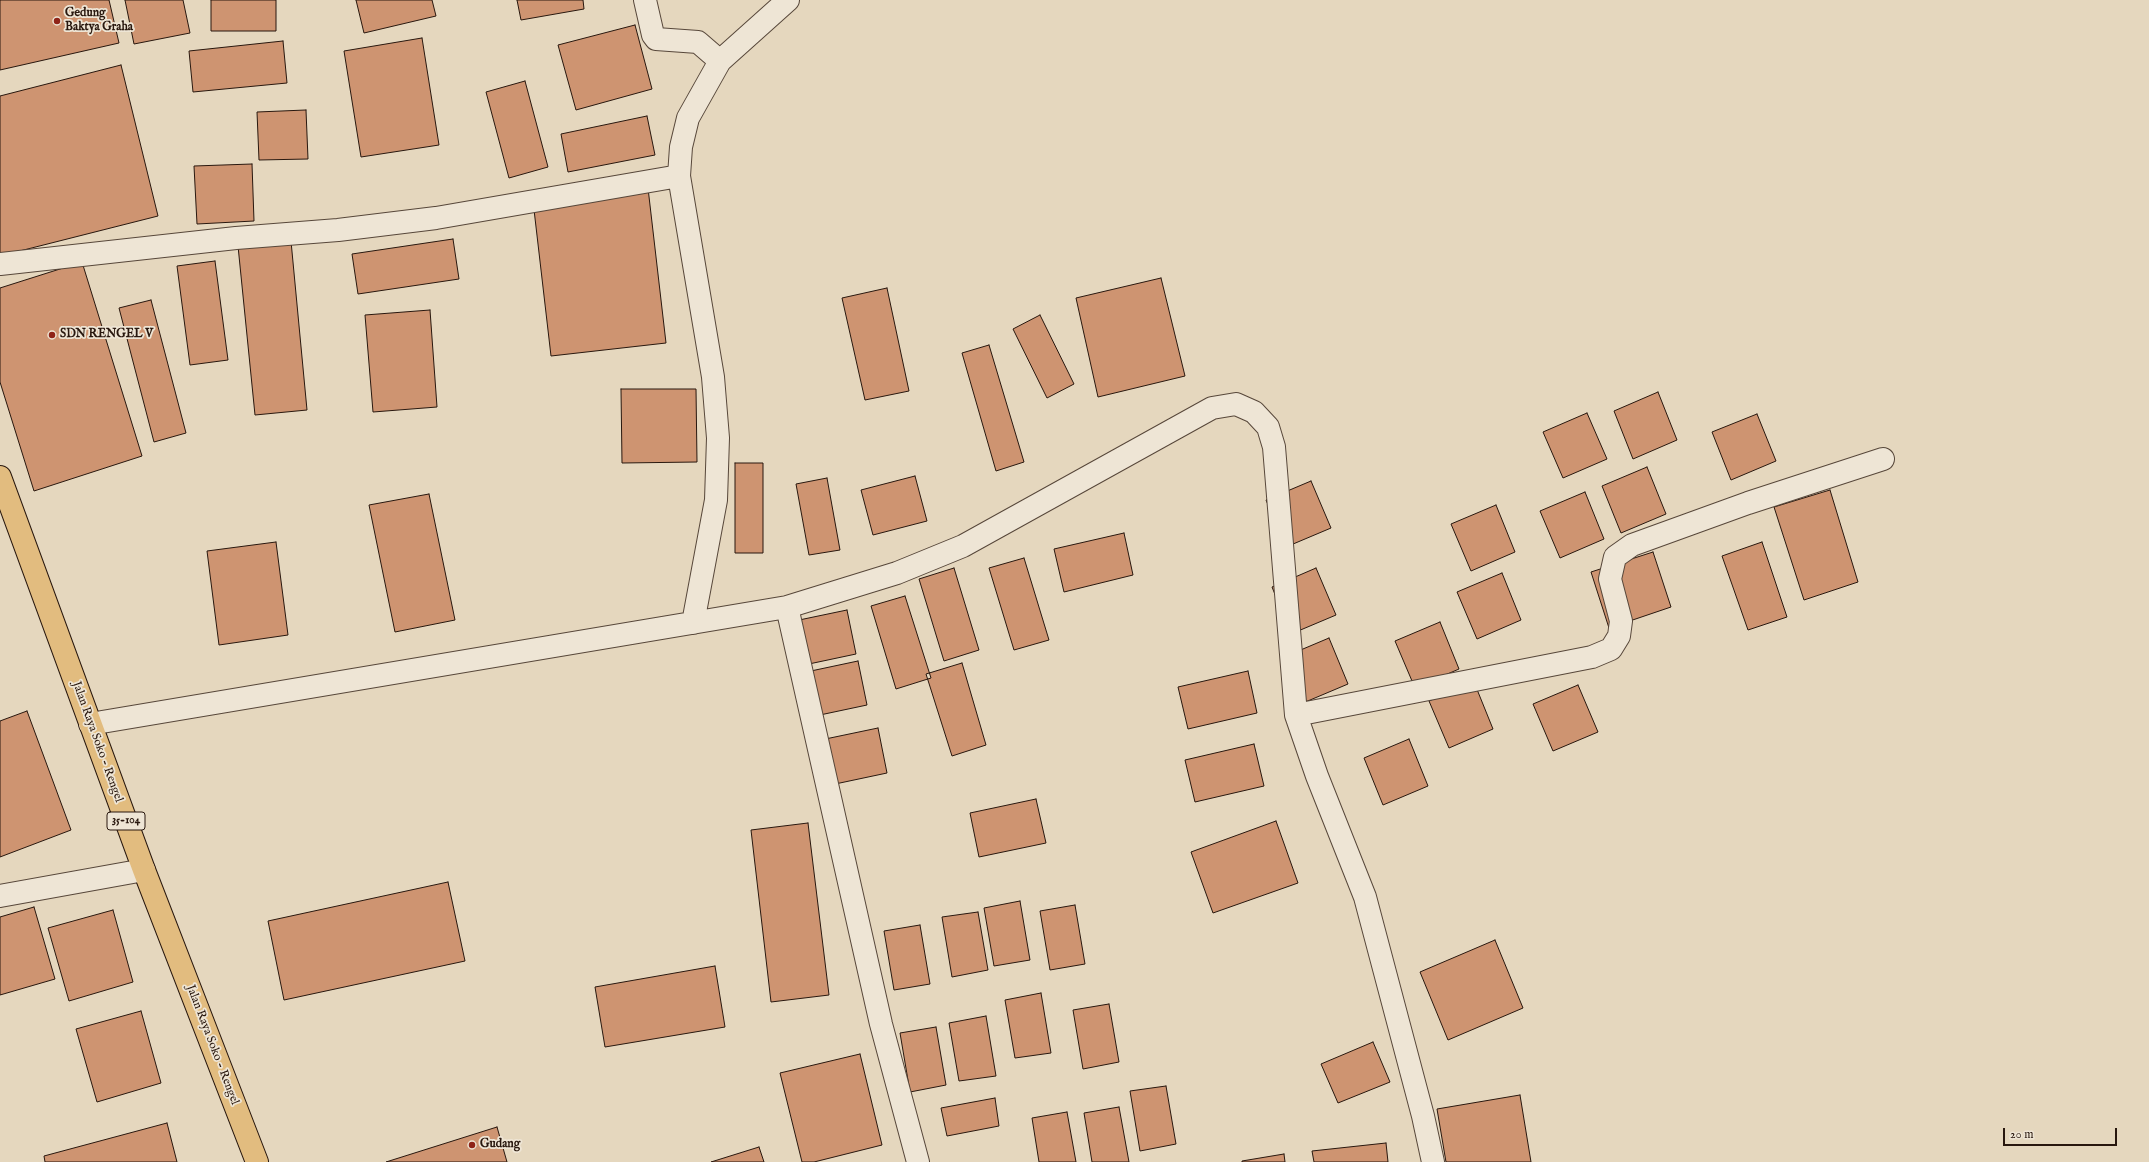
<!DOCTYPE html>
<html>
<head>
<meta charset="utf-8">
<style>
	body { margin:0 }
	#map { position:relative; width:2149px; height:1162px; overflow:hidden; background:#e5d7be; font-family:"IM FELL English",serif }
	canvas { display:block }
	.scale { position:absolute; left:2003px; top:1128px; width:114px; height:18px; box-sizing:border-box; border:2px solid #28170e; border-top:0; padding-left:5px; font-size:12px; line-height:14px; white-space:nowrap; color:#28170e; -webkit-text-stroke:3px #eee5d5; paint-order:stroke }
</style>
</head>
<body>
<div id="map">
<canvas width="2149" height="1162"></canvas>
<div class="scale">20 m</div>
</div>
<script>
const c = document.querySelector('canvas').getContext('2d');
c.lineJoin = 'round';
function paint(path, color) { c.fillStyle = color; c.fill(path, 'evenodd'); }
const poly = rows => new Path2D(rows.map(r => 'M' + r).join(''));
function trace(path, color, width, dash) { c.strokeStyle = color; c.lineWidth = width; c.lineCap = dash ? 'butt' : 'round'; c.setLineDash(dash || []); c.stroke(path); }
function write(font, color, halo, rows, align = 'center') {
  c.font = font + ' "IM FELL English",serif'; c.lineWidth = 3.5; c.setLineDash([]); c.textBaseline = 'middle'; c.strokeStyle = halo; c.fillStyle = color; for (const [text, x, y, turn = 0] of rows) {
    c.save(); c.translate(x, y); c.rotate((+turn || 0) * Math.PI / 180); c.textAlign = isNaN(turn) ? turn : align; if (halo) c.strokeText(text, 0, 0); c.fillText(text, 0, 0); c.restore();
  }
}
const building = poly([
	[0,0,109,0,119,43,0,70,0,0],
	[125,0,183,0,190,33,134,44,125,0],
	[211,0,276,0,276,31,211,31,211,0],
	[356,0,432,0,436,16,364,33,356,0],
	[517,0,583,0,584,9,521,20,517,0],
	[635,25,652,89,576,110,558,45,635,25],
	[422,38,439,145,361,157,344,51,422,38],
	[283,41,287,83,193,92,189,51,283,41],
	[121,65,158,216,0,256,0,96,121,65],
	[525,81,548,167,509,178,486,92,525,81],
	[306,110,308,159,259,160,257,112,306,110],
	[647,116,655,155,568,172,561,134,647,116],
	[252,164,254,221,197,224,194,166,252,164],
	[648,188,666,343,551,356,533,201,648,188],
	[453,239,459,279,358,294,352,254,453,239],
	[291,241,307,410,255,415,238,246,291,241],
	[215,261,228,360,190,365,177,266,215,261],
	[82,262,142,456,34,491,0,382,0,288,82,262],
	[1161,278,1185,376,1098,397,1076,298,1161,278],
	[887,288,909,391,865,400,842,298,887,288],
	[151,300,186,433,154,442,119,308,151,300],
	[430,310,437,407,373,412,365,315,430,310],
	[1040,315,1074,384,1047,398,1013,329,1040,315],
	[989,345,1024,462,996,471,962,353,989,345],
	[621,389,696,389,697,462,622,463,621,389],
	[1658,392,1677,440,1633,459,1614,411,1658,392],
	[1587,413,1607,459,1563,478,1543,432,1587,413],
	[1757,414,1776,461,1731,480,1712,432,1757,414],
	[735,463,763,463,763,553,735,553,735,463],
	[1647,467,1666,514,1621,533,1602,486,1647,467],
	[915,476,927,521,873,535,861,490,915,476],
	[827,478,840,550,809,555,796,484,827,478],
	[1311,481,1331,528,1286,547,1266,500,1311,481],
	[1830,490,1858,582,1804,600,1774,507,1830,490],
	[1585,492,1604,539,1560,558,1540,511,1585,492],
	[429,494,455,620,395,632,369,505,429,494],
	[1496,505,1515,552,1471,571,1451,524,1496,505],
	[1124,533,1133,575,1064,592,1054,549,1124,533],
	[276,542,288,635,219,645,207,551,276,542],
	[1762,542,1787,617,1748,630,1722,556,1762,542],
	[1653,552,1671,607,1609,628,1591,572,1653,552],
	[1024,558,1049,640,1014,650,989,568,1024,558],
	[954,568,979,650,944,661,919,579,954,568],
	[1316,568,1336,615,1291,634,1272,587,1316,568],
	[1502,573,1521,620,1477,639,1457,592,1502,573],
	[905,596,931,678,896,689,871,606,905,596],
	[847,610,856,654,790,668,780,624,847,610],
	[1440,622,1459,669,1415,688,1395,641,1440,622],
	[1329,638,1348,684,1303,703,1284,657,1329,638],
	[858,661,867,705,801,719,792,675,858,661],
	[962,663,986,745,952,756,926,674,962,663],
	[1248,671,1257,713,1188,729,1178,687,1248,671],
	[1474,682,1493,729,1449,748,1429,701,1474,682],
	[1578,685,1598,732,1553,751,1533,704,1578,685],
	[27,711,71,830,0,857,0,721,27,711],
	[878,728,887,773,821,787,811,742,878,728],
	[1409,739,1428,786,1383,805,1364,758,1409,739],
	[1254,744,1264,786,1195,802,1185,760,1254,744],
	[1036,799,1046,843,979,857,970,813,1036,799],
	[1276,821,1298,883,1213,913,1191,852,1276,821],
	[808,823,829,995,771,1002,751,830,808,823],
	[448,882,465,961,284,1000,268,921,448,882],
	[1020,901,1030,960,994,966,984,908,1020,901],
	[1075,905,1085,964,1050,970,1040,911,1075,905],
	[34,907,55,979,0,995,0,917,34,907],
	[113,910,133,982,69,1001,48,928,113,910],
	[978,912,988,970,952,977,942,917,978,912],
	[920,925,930,984,894,990,884,931,920,925],
	[1495,940,1523,1008,1448,1040,1420,972,1495,940],
	[715,966,725,1027,605,1047,595,987,715,966],
	[1041,993,1051,1053,1015,1058,1005,1000,1041,993],
	[1109,1004,1119,1062,1083,1069,1073,1010,1109,1004],
	[141,1011,161,1083,97,1102,76,1029,141,1011],
	[986,1016,996,1076,959,1081,949,1023,986,1016],
	[936,1027,946,1085,910,1092,900,1033,936,1027],
	[1373,1042,1390,1082,1338,1103,1321,1064,1373,1042],
	[860,1054,882,1145,814,1162,802,1162,780,1073,860,1054],
	[1166,1086,1176,1144,1140,1151,1130,1091,1166,1086],
	[1520,1095,1531,1162,1446,1162,1437,1109,1520,1095],
	[995,1098,999,1126,947,1136,941,1108,995,1098],
	[1119,1107,1129,1162,1092,1162,1084,1113,1119,1107],
	[1067,1112,1076,1162,1039,1162,1032,1118,1067,1112],
	[167,1123,177,1162,45,1162,44,1156,167,1123],
	[497,1127,507,1162,386,1162,497,1127],
	[1386,1143,1388,1162,1314,1162,1312,1151,1386,1143],
	[759,1147,764,1162,711,1162,759,1147],
	[1284,1154,1285,1162,1242,1162,1242,1161,1284,1154]
]);
paint(building, '#ce9471');
trace(building, '#28170e', 1);
const street = poly([
	[645,0,653,35,656,39,698,42,720,61],
	[0,264,236,238,338,230,436,218,679,176],
	[787,607,881,1024,918,1162],
	[693,623,716,500,718,438,713,377,679,176,681,147,688,118,720,61,788,0],
	[1296,715,1592,657,1611,649,1619,636,1621,621,1610,579,1615,557,1632,545,1748,503,1883,459],
	[90,724,787,607,897,573,963,546,1212,408,1236,404,1254,412,1268,427,1274,447,1296,715,1317,776,1365,897,1423,1116,1433,1162],
	[0,896,144,870]
]);
const primary = poly([
	[0,477,144,870,257,1162]
]);
trace(street, '#57473a', 24);
trace(primary, '#28170e', 24);
trace(street, '#eee5d5', 22);
trace(primary, '#e2bc7f', 22);
for (const [x, y, r, color] of [
	[57,21,4,"#8f2418"],
	[52,335,4,"#8f2418"],
	[472,1145,4,"#8f2418"]
]) { const dot = new Path2D(); dot.arc(x, y, r, 0, 2 * Math.PI); c.fillStyle = color; c.fill(dot); trace(dot, '#eee5d5', 1.5); }
for (const [x, y, w] of [
	[126,821,38]
]) { const box = new Path2D(); box.roundRect(x - w / 2, y - 9, w, 18, 3); c.fillStyle = '#eee5d5'; c.fill(box); trace(box, '#28170e', 1); }
write('bold 11px', '#28170e', null, [
	["35-104",126,821]
]);
write('bold 12px', '#28170e', '#eee5d5', [
	["Gedung",65,14],
	["Baktya Graha",65,28],
	["SDN RENGEL V",60,335],
	["Gudang",480,1145]
], 'left');
write('12px', '#28170e', '#eee5d5', [
	["Jalan Raya Soko - Rengel",97,742,70],
	["Jalan Raya Soko - Rengel",212,1045,69]
]);
</script>
</body>
</html>
